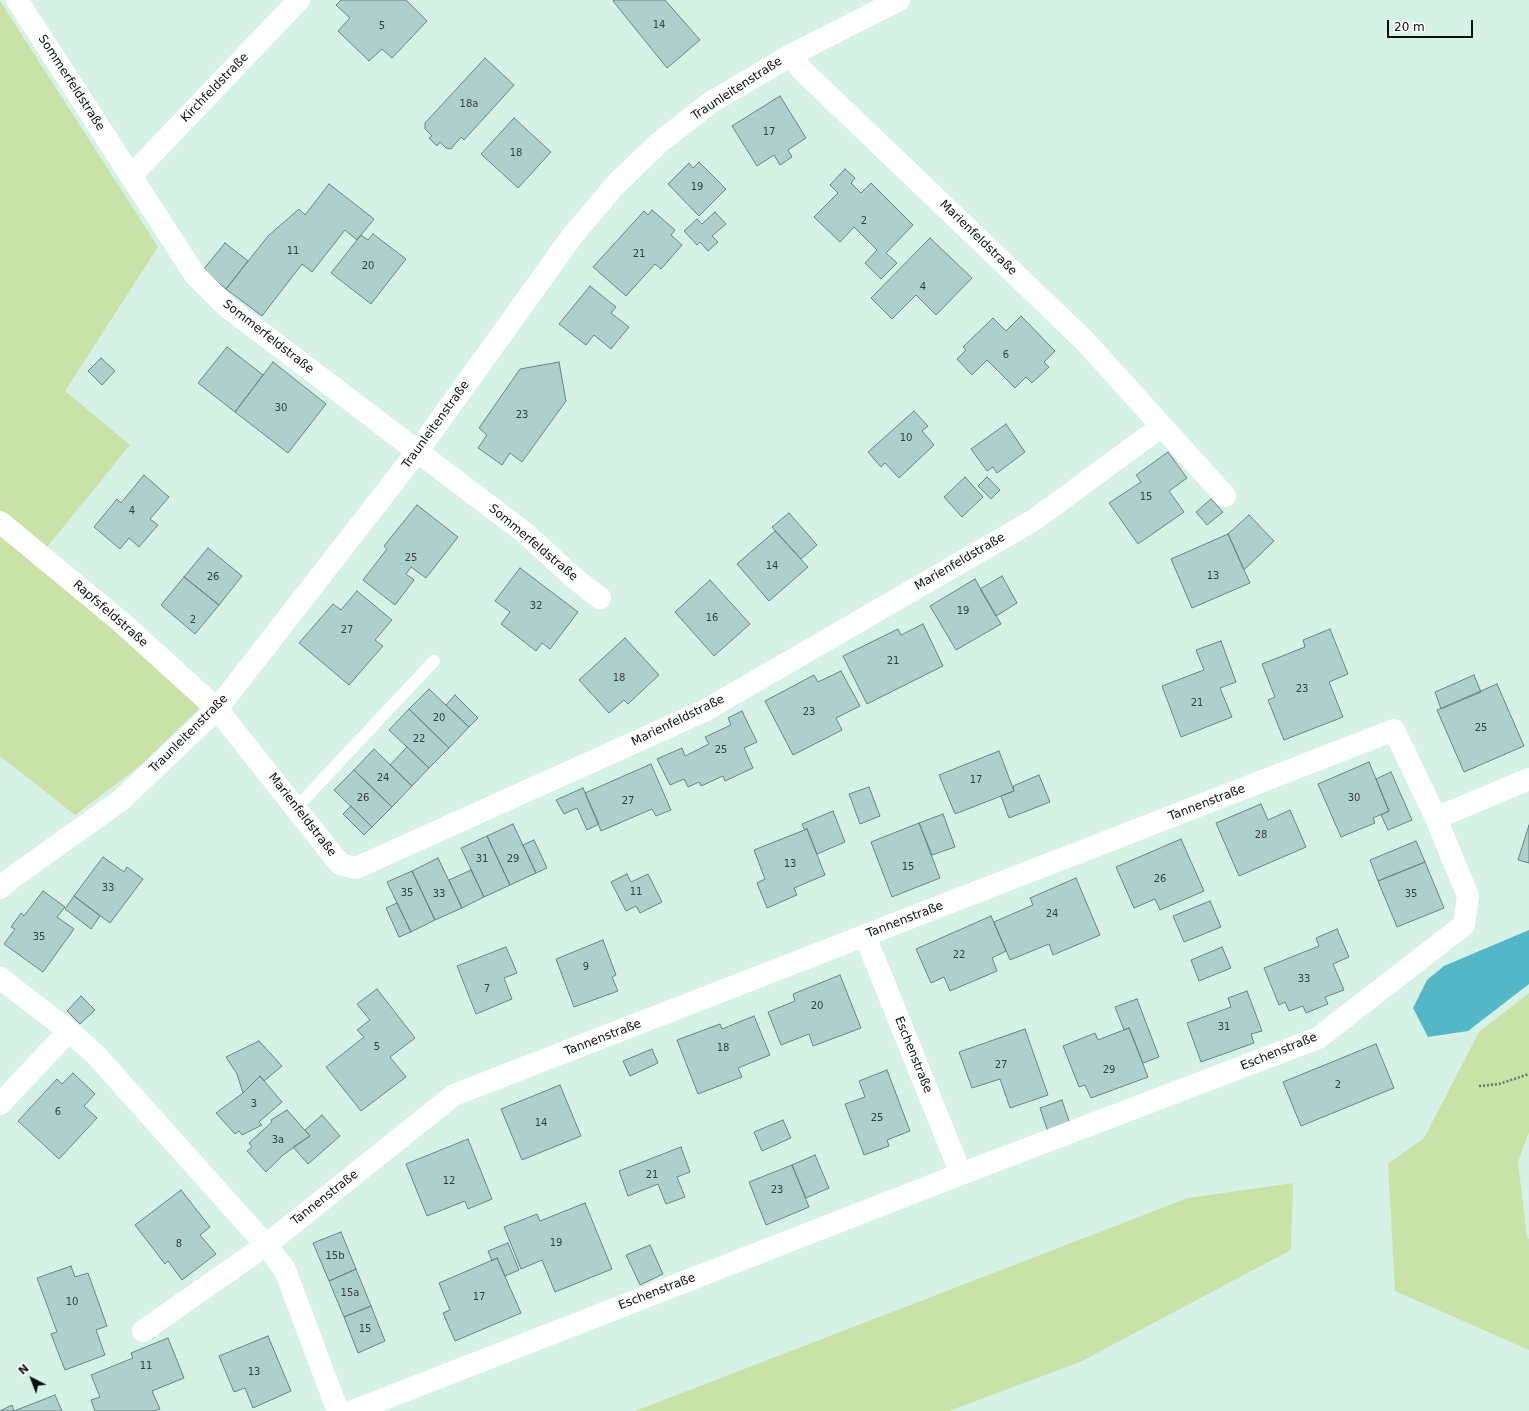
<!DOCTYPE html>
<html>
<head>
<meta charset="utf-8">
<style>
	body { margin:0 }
	#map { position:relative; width:1529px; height:1411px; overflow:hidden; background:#d6f2e6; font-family:"DejaVu Sans",sans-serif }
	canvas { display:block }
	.north { position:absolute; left:12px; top:1359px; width:40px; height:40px; -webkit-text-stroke:3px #fff; paint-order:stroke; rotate:318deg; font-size:11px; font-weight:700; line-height:16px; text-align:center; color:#07100c }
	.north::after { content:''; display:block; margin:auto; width:14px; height:18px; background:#07100c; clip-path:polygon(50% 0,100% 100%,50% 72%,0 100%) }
	.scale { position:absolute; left:1387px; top:20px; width:86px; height:18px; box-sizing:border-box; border:2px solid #07100c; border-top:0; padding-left:5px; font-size:12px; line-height:14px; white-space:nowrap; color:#07100c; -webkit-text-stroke:3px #fff; paint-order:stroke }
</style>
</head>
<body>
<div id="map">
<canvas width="1529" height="1411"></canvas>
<div class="north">N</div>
<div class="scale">20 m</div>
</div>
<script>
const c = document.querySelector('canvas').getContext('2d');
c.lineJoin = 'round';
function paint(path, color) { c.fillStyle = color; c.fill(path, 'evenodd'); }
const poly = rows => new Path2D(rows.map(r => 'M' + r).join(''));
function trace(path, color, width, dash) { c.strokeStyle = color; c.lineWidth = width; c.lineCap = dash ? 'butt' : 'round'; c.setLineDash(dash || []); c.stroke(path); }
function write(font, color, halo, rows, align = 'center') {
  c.font = font + ' "DejaVu Sans",sans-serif'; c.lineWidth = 4; c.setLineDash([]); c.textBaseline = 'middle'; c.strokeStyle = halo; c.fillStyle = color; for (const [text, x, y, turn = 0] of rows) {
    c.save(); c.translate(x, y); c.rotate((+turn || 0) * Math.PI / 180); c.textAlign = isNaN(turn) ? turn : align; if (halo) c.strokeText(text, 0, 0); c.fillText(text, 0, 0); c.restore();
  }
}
paint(poly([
	[0,1,158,247,65,391,130,445,43,552,206,702,141,765,75,815,0,756],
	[1529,993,1529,1132,1518,1162,1527,1237,1529,1239,1529,1350,1395,1291,1388,1164,1424,1138,1479,1032],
	[1293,1183,1291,1250,1080,1362,949,1411,635,1411,1188,1198]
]), '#cae2a8');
paint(poly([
	[1529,930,1529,984,1468,1031,1428,1037,1413,1008,1427,980,1444,966]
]), '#53b7c7');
const building = poly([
	[341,0,406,0,427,21,392,58,382,49,369,61,338,31,350,18,336,5,341,0],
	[614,0,665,0,700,40,667,68,613,1,614,0],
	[485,58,514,85,464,140,461,137,451,149,446,148,440,142,437,146,429,138,432,136,425,129,425,123,485,58],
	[780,96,806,138,788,150,792,157,780,165,774,155,757,166,732,126,780,96],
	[514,118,551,152,518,188,481,154,514,118],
	[699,162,726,189,699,216,668,184,689,163,693,168,699,162],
	[845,169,855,178,851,183,861,193,871,183,913,225,886,253,897,263,881,279,865,263,877,250,854,227,840,242,814,217,838,193,830,185,845,169],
	[329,184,374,219,357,240,345,230,312,272,302,264,262,316,226,289,268,236,299,209,305,215,329,184],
	[652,210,675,230,671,235,682,245,661,269,655,264,626,296,593,267,644,211,648,215,652,210],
	[715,212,726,224,712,236,718,242,708,251,700,242,697,245,684,231,697,219,702,224,715,212],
	[373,234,406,259,371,304,331,273,361,235,368,240,373,234],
	[930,238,972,278,936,315,916,295,892,319,871,298,930,238],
	[225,243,248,261,226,289,203,270,225,243],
	[590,286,616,307,611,313,629,327,611,349,594,335,586,345,559,324,590,286],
	[1021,316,1055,351,1044,362,1049,367,1032,383,1026,377,1015,388,987,360,972,375,957,359,966,350,963,347,993,318,1006,331,1021,316],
	[227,347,263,375,235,412,198,383,227,347],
	[101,358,115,371,102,385,88,371,101,358],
	[273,362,326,404,288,453,235,412,273,362],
	[559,362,566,401,522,462,510,453,502,465,478,448,487,435,479,428,520,369,559,362],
	[914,411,928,426,922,431,934,445,899,478,885,463,881,467,868,452,914,411],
	[1006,424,1025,452,997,473,993,467,987,471,971,449,1006,424],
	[1168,452,1187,478,1169,491,1184,512,1138,544,1109,503,1141,482,1136,475,1168,452],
	[144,475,169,497,150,519,158,525,139,547,129,538,120,549,94,527,117,499,121,503,144,475],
	[965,477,983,497,962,517,944,497,965,477],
	[987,477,1000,490,991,499,978,486,987,477],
	[1211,499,1223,512,1207,525,1196,512,1211,499],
	[417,505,458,537,426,578,411,567,406,574,414,580,395,605,363,580,387,549,384,546,417,505],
	[789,513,817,545,801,559,772,527,789,513],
	[1249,515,1274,541,1244,570,1228,534,1249,515],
	[775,531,808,567,769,601,737,564,775,531],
	[1228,534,1250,583,1192,608,1171,559,1228,534],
	[208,548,242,576,219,605,184,577,208,548],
	[520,568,578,612,550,649,542,643,536,651,501,624,510,612,495,601,520,568],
	[1002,576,1017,603,996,616,980,589,1002,576],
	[184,577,219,605,195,634,161,605,184,577],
	[975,579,1001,624,956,650,930,606,975,579],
	[710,580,750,624,714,656,675,612,710,580],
	[357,591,392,620,375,640,383,646,349,685,299,643,333,604,341,610,357,591],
	[923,624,943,666,867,704,843,656,898,629,901,635,923,624],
	[1330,629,1348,674,1329,682,1343,717,1284,740,1268,700,1275,697,1262,664,1305,647,1303,640,1330,629],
	[625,638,659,675,628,704,624,700,609,713,579,680,625,638],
	[1221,641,1236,682,1220,688,1232,717,1181,737,1162,686,1204,670,1196,650,1221,641],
	[841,671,860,706,836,718,842,730,793,755,765,701,814,675,818,682,841,671],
	[1474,675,1481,692,1441,709,1435,692,1474,675],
	[1497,684,1524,746,1464,772,1437,710,1497,684],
	[429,689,469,727,449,748,409,709,429,689],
	[455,695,478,718,469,727,446,705,455,695],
	[409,709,449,748,429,768,389,730,409,709],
	[742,711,757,742,744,748,753,768,725,781,723,776,701,786,699,782,688,787,684,779,670,785,657,759,682,748,685,756,709,744,705,737,731,725,728,718,742,711],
	[407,747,429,768,412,786,390,765,407,747],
	[374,749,412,786,392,807,354,770,374,749],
	[999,751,1014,791,955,814,939,775,999,751],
	[1369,762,1389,811,1373,818,1375,823,1341,837,1318,784,1369,762],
	[651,764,671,810,656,816,652,809,601,831,585,793,651,764],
	[354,770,392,807,372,827,334,790,354,770],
	[1391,772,1412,820,1388,830,1381,815,1389,811,1376,779,1391,772],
	[1039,775,1050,802,1009,818,1001,796,1014,791,1013,786,1039,775],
	[869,787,880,816,860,824,849,794,869,787],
	[583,788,599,824,587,830,577,808,564,814,556,800,583,788],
	[1261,804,1268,820,1290,810,1306,847,1239,876,1216,823,1261,804],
	[351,806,372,827,364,835,343,814,351,806],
	[833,811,845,842,817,854,807,829,804,829,802,824,833,811],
	[943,814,955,847,932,855,919,823,943,814],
	[919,823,940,878,892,897,871,842,919,823],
	[513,824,536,873,510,885,487,836,513,824],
	[1529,825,1529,863,1518,860,1529,825],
	[807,829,825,875,794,888,797,895,767,908,757,883,765,879,754,850,807,829],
	[487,836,510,885,484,897,461,848,487,836],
	[1181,839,1204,891,1160,910,1155,899,1134,908,1116,867,1181,839],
	[534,840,547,868,536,873,523,845,534,840],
	[1416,841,1425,862,1378,881,1370,860,1416,841],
	[103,857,124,872,127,867,143,879,110,923,74,896,103,857],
	[438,858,462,908,435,920,412,871,438,858],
	[1425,862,1444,908,1397,927,1378,881,1425,862],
	[471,870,484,897,462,908,449,880,471,870],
	[412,871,435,920,411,932,387,882,412,871],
	[627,874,631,882,648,874,662,902,640,913,636,906,626,911,611,882,627,874],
	[1076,878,1100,935,1053,955,1049,944,1010,960,994,922,1033,905,1030,898,1076,878],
	[43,891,65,907,57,917,74,929,43,972,4,944,15,929,11,927,21,913,24,916,43,891],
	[74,896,100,916,91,929,65,909,74,896],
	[1210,901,1221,927,1184,942,1173,916,1210,901],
	[397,903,411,932,399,937,386,908,397,903],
	[991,916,1006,951,992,958,997,971,950,991,944,977,931,983,916,949,991,916],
	[1337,929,1349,957,1333,964,1344,990,1325,997,1328,1004,1306,1013,1303,1006,1289,1011,1285,1002,1279,1005,1264,968,1319,946,1316,938,1337,929],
	[603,940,616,975,612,977,618,991,574,1007,556,959,603,940],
	[506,947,517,973,504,978,512,999,476,1014,457,966,506,947],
	[1222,947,1231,968,1199,981,1191,960,1222,947],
	[840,975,861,1028,813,1046,809,1034,781,1045,768,1012,795,1001,793,994,840,975],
	[377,989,415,1038,390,1057,406,1077,361,1111,326,1067,364,1037,357,1030,370,1020,357,1004,377,989],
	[1247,991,1262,1031,1251,1034,1254,1043,1201,1062,1187,1023,1231,1007,1228,998,1247,991],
	[81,996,95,1010,80,1024,67,1011,81,996],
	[1137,999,1159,1057,1143,1063,1129,1028,1124,1030,1115,1007,1137,999],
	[754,1016,770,1055,738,1068,742,1077,698,1094,677,1040,720,1024,722,1029,754,1016],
	[1129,1028,1148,1077,1091,1098,1085,1085,1079,1087,1063,1046,1095,1033,1098,1040,1129,1028],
	[1025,1029,1048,1095,1010,1108,1000,1079,972,1088,959,1052,1025,1029],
	[259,1041,282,1066,264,1081,260,1076,243,1093,237,1074,226,1057,259,1041],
	[1376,1044,1394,1088,1301,1126,1283,1082,1376,1044],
	[652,1049,658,1063,630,1076,623,1061,652,1049],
	[887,1070,910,1131,887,1140,889,1146,864,1155,845,1104,865,1097,859,1081,887,1070],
	[73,1073,95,1094,84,1106,97,1118,59,1159,18,1121,57,1079,62,1084,73,1073],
	[260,1076,282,1102,259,1122,262,1125,242,1135,239,1131,235,1134,216,1113,243,1093,260,1076],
	[560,1085,581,1136,522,1160,501,1109,560,1085],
	[1062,1100,1070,1124,1048,1132,1040,1108,1062,1100],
	[287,1110,310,1136,283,1155,266,1172,247,1151,252,1147,249,1143,272,1122,271,1120,287,1110],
	[322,1115,340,1136,308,1164,293,1147,310,1136,305,1130,322,1115],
	[783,1120,791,1138,762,1151,754,1132,783,1120],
	[468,1139,492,1199,468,1209,465,1201,427,1216,406,1164,468,1139],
	[681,1147,690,1172,677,1177,685,1197,666,1204,658,1184,628,1196,619,1171,681,1147],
	[815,1155,829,1188,806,1198,792,1165,815,1155],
	[792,1165,809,1207,766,1225,749,1182,792,1165],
	[181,1190,210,1227,200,1235,216,1254,182,1280,168,1261,165,1264,135,1225,181,1190],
	[585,1203,612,1269,555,1292,542,1260,521,1269,504,1227,537,1214,540,1221,585,1203],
	[341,1232,356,1269,329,1281,313,1243,341,1232],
	[508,1243,519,1270,505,1276,497,1258,492,1261,488,1251,508,1243],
	[650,1245,663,1274,640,1285,626,1255,650,1245],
	[497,1258,521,1313,455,1341,443,1313,450,1310,439,1283,497,1258],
	[71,1266,75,1277,88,1273,107,1326,96,1330,105,1355,65,1370,51,1334,57,1332,37,1278,71,1266],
	[356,1269,371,1306,344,1317,329,1281,356,1269],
	[371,1306,385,1341,358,1353,344,1317,371,1306],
	[268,1336,291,1391,253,1408,245,1388,234,1392,219,1356,268,1336],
	[168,1338,184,1378,152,1391,160,1409,154,1411,95,1411,91,1400,100,1397,91,1375,133,1358,131,1353,168,1338],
	[55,1395,62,1411,0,1411,12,1405,14,1411,55,1395]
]);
paint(building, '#afcfcc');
trace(building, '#678582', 1);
trace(poly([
	[1479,1086,1499,1084,1529,1074]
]), '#64766e', 2.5, [2, 2]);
trace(poly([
	[296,808,434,661]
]), '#fff', 12);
trace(poly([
	[17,0,195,275,226,306,525,533,573,577,600,598],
	[791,55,802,70,1084,340,1225,496],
	[131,176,299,0],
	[0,522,120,621,217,709,340,864,356,868,704,711,1034,520,1162,426],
	[0,888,13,877,121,800,217,709,417,452,573,235,617,183,660,142,710,103,791,55,899,0],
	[865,936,961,1174],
	[0,978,69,1031,96,1055,266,1245,285,1270,338,1411],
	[0,1104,69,1031],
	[143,1331,266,1245,454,1095,1394,730,1436,818,1529,779],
	[353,1411,961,1174,1318,1038,1464,925,1468,896,1436,818]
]), '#fff', 22);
write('10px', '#31403c', null, [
	["14",659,25],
	["5",382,26],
	["18a",469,104],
	["17",769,132],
	["18",516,153],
	["19",697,187],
	["2",864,221],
	["11",293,251],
	["21",639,254],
	["20",368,266],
	["4",923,287],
	["6",1006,355],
	["30",281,408],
	["23",522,415],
	["10",906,438],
	["15",1146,497],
	["4",132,511],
	["25",411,558],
	["14",772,566],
	["13",1213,576],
	["26",213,577],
	["32",536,606],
	["19",963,611],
	["16",712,618],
	["2",193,620],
	["27",347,630],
	["21",893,661],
	["18",619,678],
	["23",1302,689],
	["21",1197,703],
	["23",809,712],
	["20",439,718],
	["25",1481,728],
	["22",419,739],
	["25",721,750],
	["24",383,778],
	["17",976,780],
	["26",363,798],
	["30",1354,798],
	["27",628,801],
	["28",1261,835],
	["31",482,859],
	["29",513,859],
	["13",790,864],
	["15",908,867],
	["26",1160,879],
	["33",108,888],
	["11",636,892],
	["35",407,893],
	["33",439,894],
	["35",1411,894],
	["24",1052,914],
	["35",39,937],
	["22",959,955],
	["9",586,967],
	["33",1304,979],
	["7",487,989],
	["20",817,1006],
	["31",1224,1027],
	["5",377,1047],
	["18",723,1048],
	["27",1001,1065],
	["29",1109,1070],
	["2",1338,1085],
	["3",254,1104],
	["6",58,1112],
	["25",877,1118],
	["14",541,1123],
	["3a",278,1140],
	["21",652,1175],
	["12",449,1181],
	["23",777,1190],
	["19",556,1243],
	["8",179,1244],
	["15b",335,1256],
	["15a",350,1293],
	["17",479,1297],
	["10",72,1302],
	["15",365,1329],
	["11",146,1366],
	["13",254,1372]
]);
write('12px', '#07100c', '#fff', [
	["Sommerfeldstraße",71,83,57],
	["Kirchfeldstraße",215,88,-46],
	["Traunleitenstraße",737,89,-33],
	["Marienfeldstraße",978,238,44],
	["Sommerfeldstraße",268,337,38],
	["Traunleitenstraße",436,425,-54],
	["Sommerfeldstraße",533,543,40],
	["Marienfeldstraße",960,562,-30],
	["Rapfsfeldstraße",110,614,41],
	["Marienfeldstraße",678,721,-26],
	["Traunleitenstraße",189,734,-45],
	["Tannenstraße",1207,803,-21],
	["Marienfeldstraße",302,815,52],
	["Tannenstraße",905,920,-21],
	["Tannenstraße",603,1038,-21],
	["Eschenstraße",1279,1052,-22],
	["Eschenstraße",913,1055,68],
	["Tannenstraße",325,1198,-38],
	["Eschenstraße",657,1292,-21]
]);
</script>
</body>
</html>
